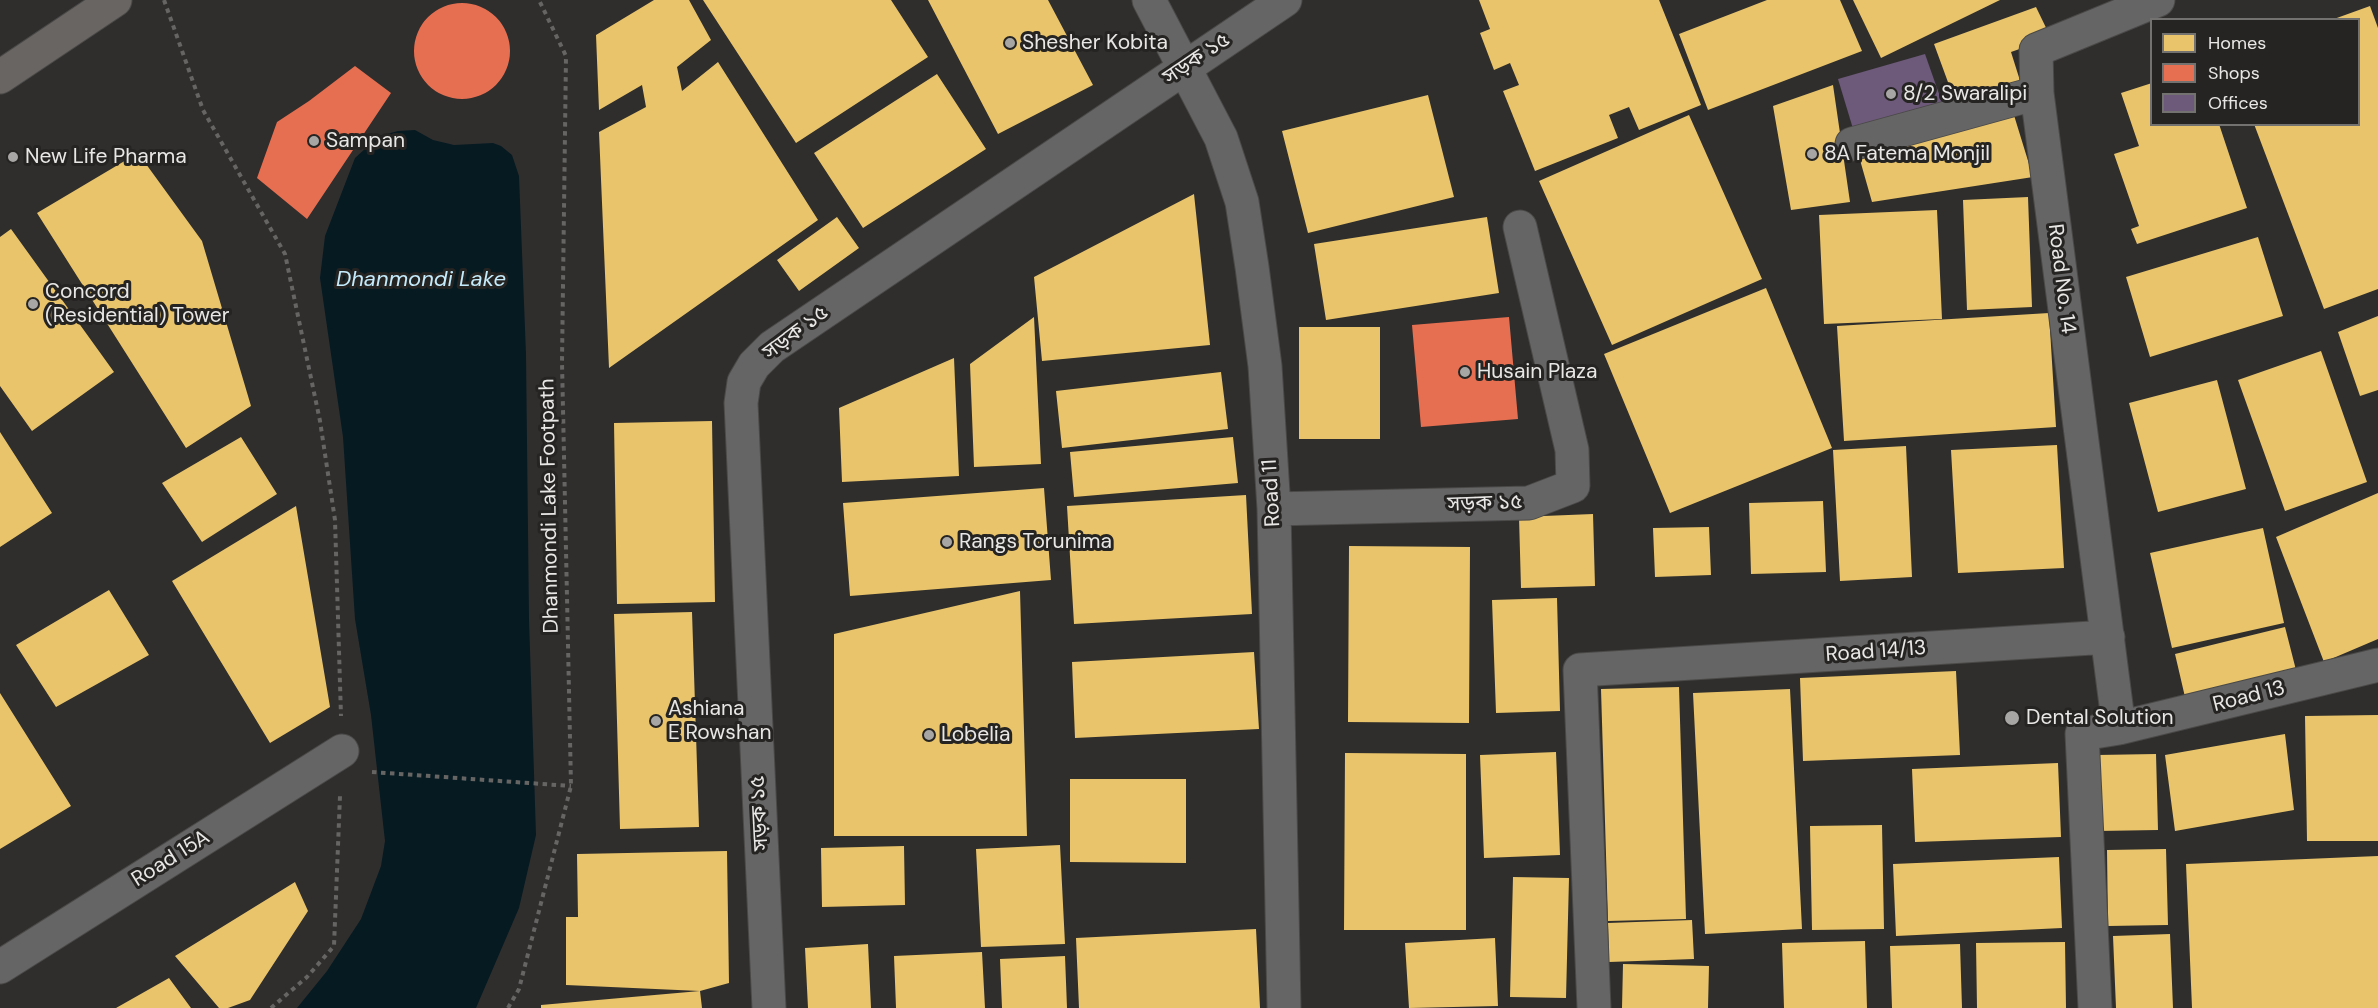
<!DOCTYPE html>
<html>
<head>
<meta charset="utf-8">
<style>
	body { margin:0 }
	#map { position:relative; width:2378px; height:1008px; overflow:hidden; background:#2f2e2d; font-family:"DM Sans",sans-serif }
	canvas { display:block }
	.legend { position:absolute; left:2150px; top:18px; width:210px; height:108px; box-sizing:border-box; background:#262422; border:2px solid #747270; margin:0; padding:8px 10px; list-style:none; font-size:18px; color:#e9e7e6 }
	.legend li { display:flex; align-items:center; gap:12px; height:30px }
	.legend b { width:30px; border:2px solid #747270 }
</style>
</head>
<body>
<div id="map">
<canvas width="2378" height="1008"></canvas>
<ul class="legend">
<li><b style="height:16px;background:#e9c46a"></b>Homes</li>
<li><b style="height:16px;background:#e76f51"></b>Shops</li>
<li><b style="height:16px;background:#6d597a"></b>Offices</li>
</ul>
</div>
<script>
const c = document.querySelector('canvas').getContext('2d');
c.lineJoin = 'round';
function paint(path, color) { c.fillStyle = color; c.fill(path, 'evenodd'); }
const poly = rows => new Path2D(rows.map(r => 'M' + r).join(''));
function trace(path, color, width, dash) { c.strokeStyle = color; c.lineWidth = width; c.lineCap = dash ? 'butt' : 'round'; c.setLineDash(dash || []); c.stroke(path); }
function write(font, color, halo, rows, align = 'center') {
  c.font = font + ' "DM Sans","Noto Sans Bengali",sans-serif'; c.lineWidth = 6; c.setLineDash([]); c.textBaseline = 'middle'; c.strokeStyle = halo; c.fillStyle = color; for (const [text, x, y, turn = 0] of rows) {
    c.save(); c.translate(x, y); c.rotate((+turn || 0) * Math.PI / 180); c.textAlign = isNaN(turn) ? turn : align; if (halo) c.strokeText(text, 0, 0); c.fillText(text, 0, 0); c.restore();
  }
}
paint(poly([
	[415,130,433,140,454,145,493,143,501,146,512,155,519,176,526,354,529,619,536,835,519,908,476,1008,297,1008,327,971,361,919,381,866,385,841,371,715,355,619,343,437,320,278,325,236,355,158,379,136,398,131]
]), '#061a22');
paint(poly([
	[654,0,689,0,711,40,677,67,682,91,718,62,818,220,609,368,599,132,646,107,642,85,599,110,596,35],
	[703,0,891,0,928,57,796,143],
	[928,0,1048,0,1093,85,998,134],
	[1479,0,1659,0,1701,105,1639,130,1629,107,1609,115,1618,138,1535,171,1503,91,1519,85,1510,63,1494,70,1480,33,1490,29],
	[1767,0,1840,0,1862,51,1708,110,1679,34],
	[1853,0,2000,0,1881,58],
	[2370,6,2378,28,2378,289,2324,309,2254,124,2358,124,2358,20,2334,19],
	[2036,7,2051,38,2011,52,2022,87,1956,104,1934,44],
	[937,74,986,149,863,228,814,153],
	[2152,83,2152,124,2219,124,2247,208,2137,244,2131,229,2139,226,2114,154,2139,146,2121,93],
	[1833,85,1850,202,1791,210,1773,106],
	[1428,95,1454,197,1308,233,1282,131],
	[2013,112,2033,177,1872,202,1858,153],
	[1689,115,1762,279,1612,345,1539,181],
	[138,153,202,241,251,406,186,448,37,213],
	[1194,194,1210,345,1042,361,1034,277],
	[2028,197,2032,307,1967,310,1963,200],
	[1937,210,1942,319,1824,324,1819,215],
	[837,217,859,248,799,291,777,260],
	[1487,217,1499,293,1326,320,1314,244],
	[11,229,114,372,32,431,0,386,0,237],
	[2258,237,2283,316,2150,357,2126,277],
	[1766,288,1832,448,1670,513,1604,354],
	[2049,313,2056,427,1844,441,1837,326],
	[2378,316,2378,390,2360,396,2338,332],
	[1034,317,1041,464,974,467,970,364],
	[1299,327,1380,327,1380,439,1299,439],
	[2321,351,2367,482,2285,511,2238,380],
	[954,358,959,476,842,482,839,408],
	[1221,372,1228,429,1062,448,1056,391],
	[2217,380,2246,489,2158,512,2129,403],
	[712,421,715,602,617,604,614,423],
	[0,432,52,513,0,547],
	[241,437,277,494,202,542,162,483],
	[1233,437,1238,483,1074,497,1070,452],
	[2057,445,2064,568,1958,573,1951,450],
	[1906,446,1912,577,1840,581,1833,450],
	[1044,488,1051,580,850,596,843,503],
	[2378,493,2378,639,2324,662,2276,537],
	[1246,495,1252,614,1074,624,1067,506],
	[1823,501,1826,572,1751,574,1749,503],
	[296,506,330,707,270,743,172,581],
	[1593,514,1595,586,1521,588,1519,517],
	[1709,527,1711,575,1655,577,1653,528],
	[2263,528,2284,623,2172,648,2150,553],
	[1349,546,1470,547,1469,723,1348,722],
	[109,590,149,655,56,707,16,645],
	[1020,591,1027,836,834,836,834,634],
	[1557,598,1560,711,1496,713,1492,600],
	[692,612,699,827,620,829,614,614],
	[2285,627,2296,670,2185,697,2175,654],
	[1254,652,1259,729,1075,738,1072,662],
	[1956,671,1960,755,1803,761,1800,678],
	[1679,687,1686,919,1608,921,1601,689],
	[1790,689,1802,929,1705,934,1693,693],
	[0,693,71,806,0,849],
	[2378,715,2378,841,2307,841,2305,716],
	[2285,734,2294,810,2175,831,2165,755],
	[1556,752,1560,855,1484,858,1480,755],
	[1345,753,1466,754,1466,930,1344,930],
	[2156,754,2158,830,2098,831,2097,755],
	[2058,763,2061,837,1915,842,1912,769],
	[1070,779,1186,779,1186,863,1070,862],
	[1882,825,1884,929,1812,930,1810,826],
	[1060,845,1065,944,981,947,976,849],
	[904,846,905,905,822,907,821,848],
	[2166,849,2168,925,2108,926,2107,850],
	[727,851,729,983,700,991,566,985,566,917,578,917,577,854],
	[2378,856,2378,1008,2192,1008,2186,864],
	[2059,857,2062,928,1896,936,1893,864],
	[1513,877,1569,878,1566,998,1510,997],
	[295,882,308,911,250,1000,228,1008,219,1008,175,956],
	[1692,920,1694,959,1609,962,1608,923],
	[1256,929,1260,1008,1079,1008,1076,938],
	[2170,934,2173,1008,2116,1008,2113,936],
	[1495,938,1498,1006,1409,1008,1405,943],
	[1865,941,1867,1008,1784,1008,1782,943],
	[2065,942,2066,1008,1977,1008,1976,943],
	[868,944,871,1008,808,1008,805,948],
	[1960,944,1962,1008,1892,1008,1890,946],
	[982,952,985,1008,896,1008,894,956],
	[1065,956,1067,1008,1002,1008,1000,959],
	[1623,964,1709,966,1708,1008,1622,1008],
	[169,978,191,1008,116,1008],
	[700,991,702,1008,541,1008,541,1005]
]), '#e9c46a');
paint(poly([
	'414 51a48 48 0 1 1 96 0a48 48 0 1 1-96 0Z',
	[355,66,391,93,307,219,257,178,277,122,309,101],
	[1509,317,1518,419,1421,427,1412,325]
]), '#e76f51');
paint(poly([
	[1925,54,1944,108,1854,132,1838,79]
]), '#6d597a');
const minor = poly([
	[1149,0,1221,138,1242,202,1252,267,1265,366,1274,509,1284,1008],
	[1852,144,2037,93],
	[1274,509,1529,503,1573,486,1572,450,1520,227],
	[2119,728,2378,665],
	[0,967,342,751],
	[769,1008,741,403,744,382,754,365,772,347,1285,0],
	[1594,1008,1580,670,2108,637],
	[2095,1008,2082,734,2119,728,2037,93,2036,50,2158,0]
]);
const secondary = poly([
	[0,77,115,0]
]);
trace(minor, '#4a4948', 35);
trace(secondary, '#4a4948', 35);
trace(poly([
	[164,0,203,110,285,254,320,421,335,520,341,716],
	[372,772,571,786],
	[271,1008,307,977,334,946,340,796],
	[508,1008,519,989,571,786,562,362,566,56,539,0]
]), '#666564', 4, [4.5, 4.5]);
trace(minor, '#666565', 33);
trace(secondary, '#686563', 33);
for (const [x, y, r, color] of [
	[1010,43,6,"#a8a6a5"],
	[1891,94,6,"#a8a6a5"],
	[314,141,6,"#a8a6a5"],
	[1812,154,6,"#a8a6a5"],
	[13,157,6,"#a8a6a5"],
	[33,304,6,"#a8a6a5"],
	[1465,372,6,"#a8a6a5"],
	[947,542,6,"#a8a6a5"],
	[2012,718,8,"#a8a6a5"],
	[656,721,6,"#a8a6a5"],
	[929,735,6,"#a8a6a5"]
]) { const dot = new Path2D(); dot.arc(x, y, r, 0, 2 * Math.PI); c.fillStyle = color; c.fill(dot); trace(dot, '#262422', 2); }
write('21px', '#e9e7e6', '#262422', [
	["Shesher Kobita",1022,43],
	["8/2 Swaralipi",1903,94],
	["Sampan",326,141],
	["8A Fatema Monjil",1824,154],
	["New Life Pharma",25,157],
	["Concord",45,292],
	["(Residential) Tower",45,316],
	["Husain Plaza",1477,372],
	["Rangs Torunima",959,542],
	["Ashiana",668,709],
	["E Rowshan",668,733],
	["Dental Solution",2026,718],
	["Lobelia",941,735]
], 'left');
write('21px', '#e9e7e6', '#262422', [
	["সড়ক ১৫",1197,59,-34],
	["Road No. 14",2061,279,83],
	["সড়ক ১৫",796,333,-37],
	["Road 11",1272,493,-93],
	["সড়ক ১৫",1485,504,-2],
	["Dhanmondi Lake Footpath",550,506,-91],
	["Road 14/13",1876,652,-4],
	["Road 13",2249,697,-14],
	["সড়ক ১৫",760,813,-93],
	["Road 15A",171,859,-32]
]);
write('italic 22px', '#c4ebfc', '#262422', [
	["Dhanmondi Lake",421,280]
]);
</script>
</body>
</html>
